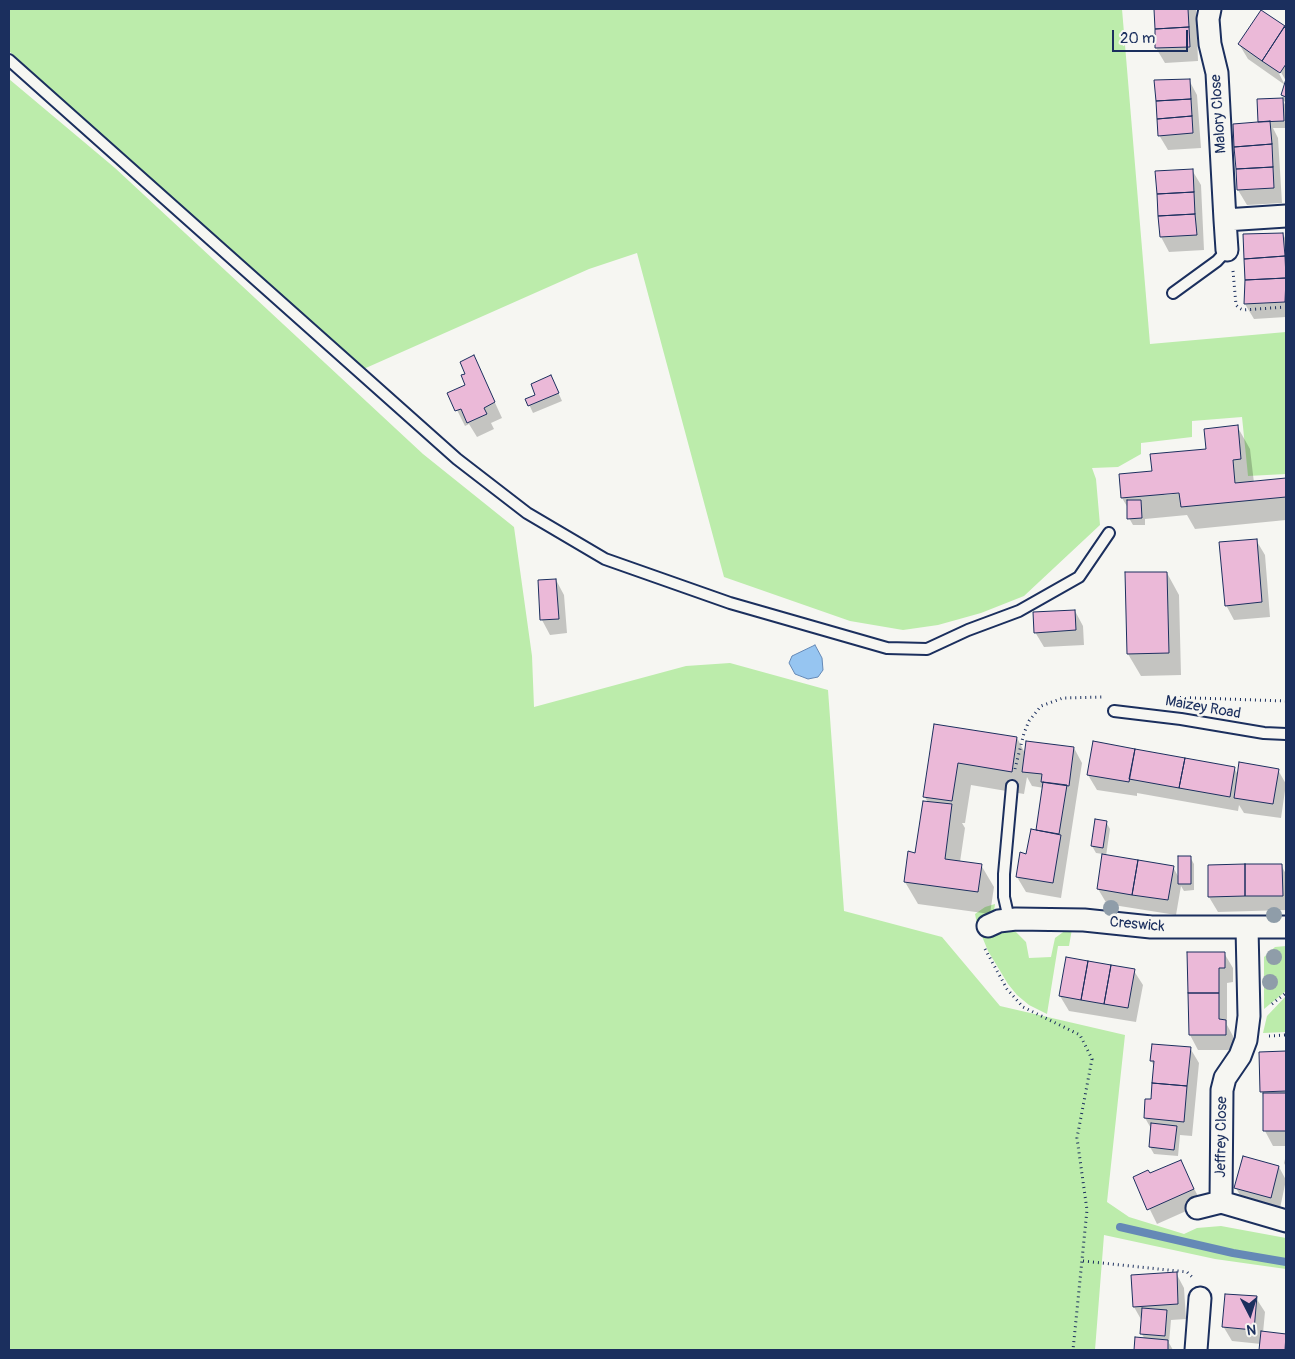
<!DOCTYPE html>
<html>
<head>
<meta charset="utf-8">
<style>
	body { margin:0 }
	#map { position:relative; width:1295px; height:1359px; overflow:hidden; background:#f6f6f2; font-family:Pangolin,sans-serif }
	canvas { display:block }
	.frame { position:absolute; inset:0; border:10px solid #1b2f5e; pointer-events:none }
	.north { position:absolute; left:1225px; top:1289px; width:50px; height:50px; -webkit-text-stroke:4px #f6f6f2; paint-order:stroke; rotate:175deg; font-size:14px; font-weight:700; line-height:20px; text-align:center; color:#1b2f5e }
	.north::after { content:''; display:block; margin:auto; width:18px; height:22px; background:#1b2f5e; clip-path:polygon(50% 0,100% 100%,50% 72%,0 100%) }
	.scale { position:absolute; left:1112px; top:30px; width:76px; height:22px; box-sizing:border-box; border:2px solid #1b2f5e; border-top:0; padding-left:6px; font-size:15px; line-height:18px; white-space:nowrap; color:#1b2f5e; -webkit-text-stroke:4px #f6f6f2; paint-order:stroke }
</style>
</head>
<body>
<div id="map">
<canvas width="1295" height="1359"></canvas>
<div class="frame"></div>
<div class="north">N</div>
<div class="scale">20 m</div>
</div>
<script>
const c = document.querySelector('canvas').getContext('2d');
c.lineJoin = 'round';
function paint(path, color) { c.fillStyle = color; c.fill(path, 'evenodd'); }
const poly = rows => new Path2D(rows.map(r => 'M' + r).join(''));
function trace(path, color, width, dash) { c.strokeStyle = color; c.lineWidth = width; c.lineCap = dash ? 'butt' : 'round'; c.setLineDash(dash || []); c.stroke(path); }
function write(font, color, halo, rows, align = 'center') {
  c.font = font + ' Pangolin,sans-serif'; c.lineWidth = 5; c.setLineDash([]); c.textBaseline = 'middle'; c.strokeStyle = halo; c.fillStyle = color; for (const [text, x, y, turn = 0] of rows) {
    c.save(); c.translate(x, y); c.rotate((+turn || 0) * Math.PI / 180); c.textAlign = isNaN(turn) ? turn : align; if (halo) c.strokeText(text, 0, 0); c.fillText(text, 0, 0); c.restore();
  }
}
paint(poly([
	[9,9,1122,9,1150,344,1286,332,1286,474,1248,476,1242,417,1192,421,1192,437,1141,443,1141,454,1118,467,1092,468,1096,479,1100,525,1024,596,981,613,938,625,903,630,850,621,724,577,637,253,589,269,359,371,9,51],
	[9,79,115,168,423,454,514,527,532,656,534,707,686,666,730,663,828,690,844,911,942,937,1000,1006,1125,1035,1107,1202,1129,1217,1184,1234,1197,1228,1221,1226,1286,1238,1286,1269,1215,1259,1104,1235,1095,1350,9,1350],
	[995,904,994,911,979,918,986,936,1000,931,1015,931,1026,942,1029,958,1051,957,1055,938,1066,930,1072,929,1069,946,1058,946,1047,1014,1029,1005,1017,995,1008,984,988,951,977,924,975,914,985,907],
	[1286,946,1286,991,1264,1009,1264,957,1275,947],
	[1286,996,1286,1032,1263,1033,1267,1016]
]), '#bcecab');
const water = poly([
	[815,645,822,658,823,670,818,677,808,679,795,674,789,663,792,656,815,645]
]);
paint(water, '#96c5f1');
trace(water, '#6589b6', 1);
paint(poly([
	[1155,9,1196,9,1198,61,1165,63,1156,48],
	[1262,12,1286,30,1286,81,1278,67,1276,68,1285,85,1248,59,1239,44],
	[1189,80,1197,95,1201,148,1168,150,1159,135],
	[1285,85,1286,102,1283,101,1286,106,1286,128,1273,128,1278,138,1282,203,1247,205,1238,190,1234,125,1260,123,1258,100,1284,99,1282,95],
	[1192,170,1201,185,1204,250,1169,252,1161,237],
	[1283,234,1286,240,1286,317,1254,319,1245,304,1244,236],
	[474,357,502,418,491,423,494,429,477,437,469,424,465,426,449,394,467,386],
	[551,376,562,401,533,413,527,400,537,395],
	[1237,426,1250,449,1254,483,1286,480,1286,520,1195,529,1187,515,1145,519,1145,525,1133,525,1129,518,1128,508,1122,498,1153,472,1207,450],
	[1185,491,1186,493,1164,495,1164,493],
	[1256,540,1265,555,1270,617,1234,620,1226,605],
	[1167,573,1179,595,1181,675,1141,676,1128,654],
	[556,580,564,595,567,633,550,635,542,620],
	[1075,611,1083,626,1084,645,1044,647,1035,632],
	[935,726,1017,738,1026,755,1074,748,1082,763,1061,898,1026,892,1017,877,1037,831,1044,788,1032,786,1027,777,1024,794,971,785,965,823,962,823,965,828,960,862,981,865,994,887,990,914,918,904,905,882,916,854,928,802,924,796],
	[1234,768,1238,775,1278,770,1286,784,1281,818,1244,813,1239,805,1238,811,1137,793,1137,796,1097,790,1088,775],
	[1106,822,1110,829,1106,856,1173,867,1179,878,1190,857,1194,864,1194,890,1184,891,1181,886,1176,915,1107,904,1098,889,1103,854,1096,853,1092,846],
	[1281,865,1286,874,1286,910,1218,912,1209,897],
	[1224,953,1233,968,1233,982,1227,983,1227,1025,1233,1036,1233,1050,1198,1050,1190,1035],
	[1134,971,1143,985,1136,1022,1069,1011,1060,996],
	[1190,1048,1199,1063,1192,1136,1180,1135,1178,1156,1154,1154,1150,1147,1152,1130,1145,1118,1152,1101,1155,1067,1151,1061],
	[1260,1053,1286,1053,1286,1146,1273,1146,1265,1131],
	[1286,1155,1286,1167,1284,1163],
	[1180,1161,1202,1204,1157,1224,1134,1177,1150,1175],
	[1279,1167,1286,1180,1279,1213,1244,1203,1236,1188],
	[1176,1273,1184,1288,1186,1319,1171,1320,1169,1343,1173,1350,1135,1350,1136,1339,1145,1339,1141,1333,1142,1321,1134,1307],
	[1256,1298,1265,1312,1263,1333,1286,1335,1286,1350,1260,1350,1261,1344,1232,1341,1223,1326]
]), '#0003');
trace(poly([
	[1120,1227,1233,1253,1286,1262]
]), '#6589b6', 8);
const building = poly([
	[1154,9,1188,9,1189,27,1155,29,1154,9],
	[1261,10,1285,26,1262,61,1238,44,1261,10],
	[1189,27,1190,47,1155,48,1155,29,1189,27],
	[1284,27,1286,29,1286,64,1280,73,1262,61,1284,27],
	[1190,79,1191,99,1156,101,1154,80,1190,79],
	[1286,79,1286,97,1281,95,1286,79],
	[1283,98,1284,121,1258,122,1257,99,1283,98],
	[1191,99,1192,116,1157,119,1156,101,1191,99],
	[1192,116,1193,133,1158,136,1157,119,1192,116],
	[1270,121,1272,144,1234,147,1233,124,1270,121],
	[1272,144,1273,167,1236,169,1234,147,1272,144],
	[1273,167,1274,188,1237,190,1236,169,1273,167],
	[1193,169,1194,192,1157,194,1155,171,1193,169],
	[1194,192,1195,214,1158,216,1157,194,1194,192],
	[1195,214,1197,235,1160,237,1158,216,1195,214],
	[1283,233,1285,256,1244,259,1243,234,1283,233],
	[1285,256,1286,278,1245,280,1244,259,1285,256],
	[1286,278,1285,302,1244,304,1245,280,1286,278],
	[474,355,495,402,484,408,487,414,467,423,461,409,455,411,447,393,465,385,461,375,465,374,460,362,474,355],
	[551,375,559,393,528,406,525,399,535,395,531,384,551,375],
	[1238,425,1241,459,1233,460,1235,483,1286,478,1286,497,1181,507,1179,493,1121,498,1119,474,1152,471,1150,454,1206,449,1204,429,1238,425],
	[1127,500,1141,500,1142,518,1127,519,1127,500],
	[1257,539,1262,602,1225,606,1219,542,1257,539],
	[1125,572,1167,572,1169,653,1127,654,1125,572],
	[556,579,559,619,540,620,538,580,556,579],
	[1075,610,1076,630,1034,633,1033,612,1075,610],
	[934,724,1017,737,1012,772,958,763,952,801,923,797,934,724],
	[1026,741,1074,747,1069,786,1041,782,1042,774,1022,772,1026,741],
	[1093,741,1135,749,1129,782,1087,775,1093,741],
	[1135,749,1185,758,1179,788,1129,779,1135,749],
	[1185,758,1235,767,1230,797,1179,788,1185,758],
	[1239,762,1279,769,1273,804,1234,798,1239,762],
	[1043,782,1067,785,1059,834,1036,830,1043,782],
	[923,801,952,804,945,859,982,864,978,892,904,882,908,851,915,853,923,801],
	[1095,819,1107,821,1103,848,1091,846,1095,819],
	[1031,829,1061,835,1053,883,1016,877,1020,852,1026,854,1031,829],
	[1102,854,1138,860,1132,895,1097,889,1102,854],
	[1178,856,1191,856,1191,884,1178,884,1178,856],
	[1138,860,1174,866,1168,900,1132,895,1138,860],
	[1245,864,1245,896,1208,897,1208,865,1245,864],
	[1245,864,1282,864,1283,896,1245,896,1245,864],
	[1187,952,1225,952,1225,968,1219,968,1219,993,1188,993,1187,952],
	[1066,957,1088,961,1081,1000,1059,996,1066,957],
	[1088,961,1111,965,1104,1004,1081,1000,1088,961],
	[1111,965,1135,969,1128,1008,1104,1004,1111,965],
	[1188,993,1219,993,1219,1019,1226,1020,1226,1035,1189,1035,1188,993],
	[1152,1044,1191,1047,1187,1086,1152,1083,1154,1061,1150,1061,1152,1044],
	[1286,1051,1286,1091,1260,1092,1259,1052,1286,1051],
	[1152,1083,1187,1086,1184,1122,1144,1118,1145,1099,1151,1099,1152,1083],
	[1263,1093,1286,1093,1286,1131,1263,1131,1263,1093],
	[1151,1123,1177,1126,1174,1150,1149,1147,1151,1123],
	[1243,1156,1279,1166,1271,1198,1234,1188,1243,1156],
	[1181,1160,1194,1189,1147,1210,1133,1177,1148,1170,1150,1173,1181,1160],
	[1177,1272,1178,1304,1133,1307,1131,1275,1177,1272],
	[1225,1294,1257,1296,1254,1330,1222,1327,1225,1294],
	[1142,1308,1167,1310,1165,1336,1140,1334,1142,1308],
	[1261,1331,1286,1334,1285,1350,1259,1350,1261,1331],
	[1135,1337,1168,1340,1168,1350,1134,1350,1135,1337]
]);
paint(building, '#ebb9d8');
trace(building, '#1b2f5e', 1);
const service = poly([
	[9,60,457,459,527,513,605,559,730,603,887,648,927,649,968,630,1019,611,1079,577,1109,533],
	[1173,293,1217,261,1227,250],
	[1114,711,1181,719,1264,733,1286,734],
	[1009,919,1004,897,1004,874,1012,786]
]);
const minor = poly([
	[1210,9,1208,19,1210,44,1217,73,1225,220,1286,216],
	[1225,220,1227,250],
	[988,926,999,921,1016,919,1084,920,1151,927,1286,927],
	[1221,1202,1222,1090,1225,1078,1240,1056,1246,1040,1249,1016,1247,928],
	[1197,1208,1221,1202,1286,1221],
	[1196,1350,1200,1298]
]);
trace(service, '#1b2f5e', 14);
trace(minor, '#1b2f5e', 25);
trace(poly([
	[1233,271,1236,305,1239,308,1243,310,1286,307],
	[1165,697,1286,701],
	[1015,769,1024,733,1029,721,1041,706,1063,698,1104,697],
	[985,949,1007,989,1023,1007,1080,1035,1092,1059,1077,1138,1087,1210,1073,1350],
	[1272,1004,1286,993],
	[1269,1036,1286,1035],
	[1083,1261,1187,1272,1192,1277]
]), '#1b2f5e', 3, [1, 4]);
trace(service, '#f6f6f2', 10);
trace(minor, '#f6f6f2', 21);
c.fillStyle = '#8f9da9';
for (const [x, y] of [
	[1111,908],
	[1274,915],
	[1274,957],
	[1270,982]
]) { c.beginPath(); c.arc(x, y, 8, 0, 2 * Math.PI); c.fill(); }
write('15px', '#1b2f5e', '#f6f6f2', [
	["Malory Close",1219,114,-94],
	["Maizey Road",1203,708,10],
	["Creswick",1137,925,5],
	["Jeffrey Close",1222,1137,-89]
]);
</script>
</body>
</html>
